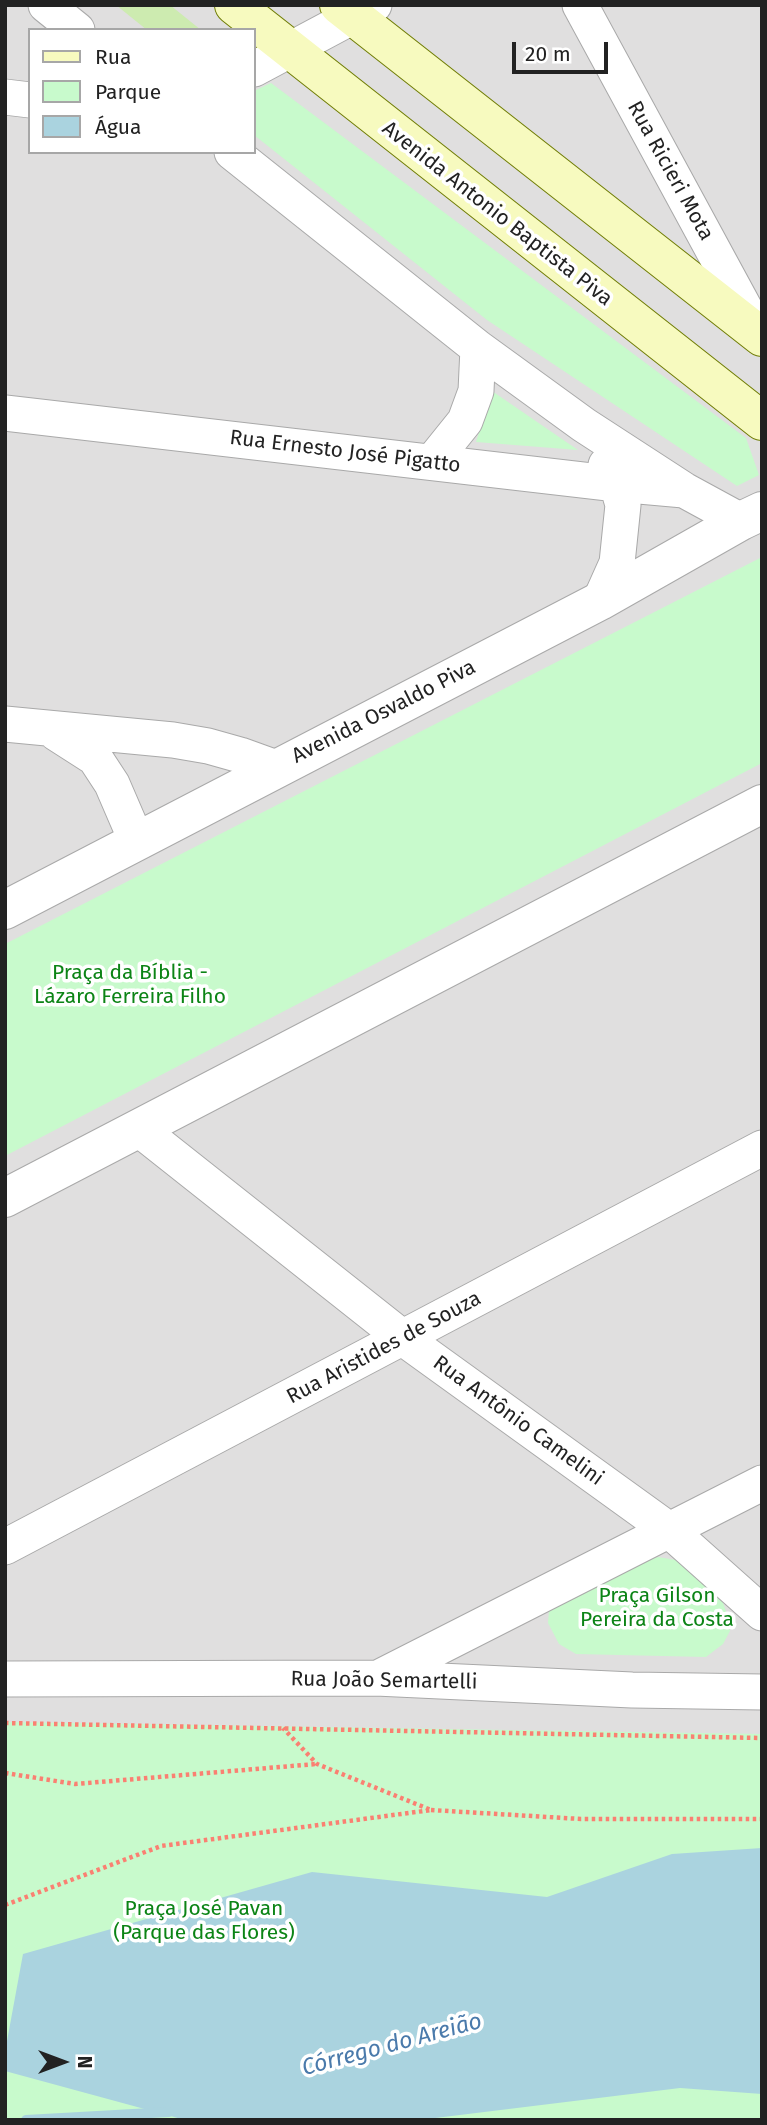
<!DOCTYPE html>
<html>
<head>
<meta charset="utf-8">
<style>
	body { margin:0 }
	#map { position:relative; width:767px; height:2125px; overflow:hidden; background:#f2efe9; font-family:"Fira Sans",sans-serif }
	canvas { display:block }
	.frame { position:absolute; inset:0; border:7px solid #222; pointer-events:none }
	.legend { position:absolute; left:28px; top:28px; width:228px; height:126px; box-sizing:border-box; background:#fff; border:2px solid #a7a7a7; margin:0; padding:9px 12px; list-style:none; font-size:21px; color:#222 }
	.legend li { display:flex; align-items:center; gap:14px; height:35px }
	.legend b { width:35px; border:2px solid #a7a7a7 }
	.north { position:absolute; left:28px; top:2027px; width:70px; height:70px; -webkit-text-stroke:5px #fff; paint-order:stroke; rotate:90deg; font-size:19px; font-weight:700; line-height:28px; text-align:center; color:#222 }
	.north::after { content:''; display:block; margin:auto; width:24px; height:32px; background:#222; clip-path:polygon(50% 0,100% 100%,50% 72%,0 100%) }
	.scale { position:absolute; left:512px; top:42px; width:96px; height:32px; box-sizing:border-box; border:4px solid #222; border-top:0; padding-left:9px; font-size:21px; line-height:24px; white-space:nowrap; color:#222; -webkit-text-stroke:5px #fff; paint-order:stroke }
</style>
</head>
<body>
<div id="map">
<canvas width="767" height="2125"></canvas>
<div class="frame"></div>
<ul class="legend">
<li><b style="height:9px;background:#f7fabf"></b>Rua</li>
<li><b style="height:19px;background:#c8facc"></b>Parque</li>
<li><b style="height:19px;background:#aad3df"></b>Água</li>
</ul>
<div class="north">N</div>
<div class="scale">20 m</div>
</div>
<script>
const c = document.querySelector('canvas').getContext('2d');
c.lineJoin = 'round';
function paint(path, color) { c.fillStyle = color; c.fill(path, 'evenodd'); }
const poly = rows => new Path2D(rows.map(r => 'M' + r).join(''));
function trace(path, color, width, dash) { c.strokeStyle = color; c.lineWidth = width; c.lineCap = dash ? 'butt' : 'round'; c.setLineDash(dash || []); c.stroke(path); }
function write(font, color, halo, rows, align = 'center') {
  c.font = font + ' "Fira Sans",sans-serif'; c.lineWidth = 7; c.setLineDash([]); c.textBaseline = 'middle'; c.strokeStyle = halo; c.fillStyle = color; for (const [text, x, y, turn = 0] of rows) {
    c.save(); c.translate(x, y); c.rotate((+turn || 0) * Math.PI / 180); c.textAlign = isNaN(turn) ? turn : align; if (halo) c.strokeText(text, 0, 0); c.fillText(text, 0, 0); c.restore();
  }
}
paint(poly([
	[5,5,762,5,762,2120,5,2120],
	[30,30,254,30,254,152,30,152]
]), '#e0dfdf');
paint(poly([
	[116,5,170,5,201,30,147,30]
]), '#cdebb0');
paint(poly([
	[271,83,746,438,759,475,737,486,487,320,254,135,254,91],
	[492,391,578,450,476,442],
	[762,557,762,763,5,1156,5,944],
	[658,1557,676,1560,722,1600,727,1614,730,1631,723,1644,706,1657,576,1654,559,1644,548,1623,549,1611,557,1603,639,1563],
	[5,1722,762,1734,762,2120,5,2120]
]), '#c8facc');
paint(poly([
	[762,1848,762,2094,680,2088,419,2120,185,2120,5,2071,5,2052,23,1954,312,1872,547,1897,672,1854]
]), '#aad3df');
trace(poly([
	[26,2120,169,2112]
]), '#aad3df', 10);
const minor = poly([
	[46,5,77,30],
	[580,5,758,333],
	[254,69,374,5],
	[5,97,30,100],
	[232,152,478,348,584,425,684,490,741,521],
	[5,413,617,484,684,490],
	[432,462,465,421,476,391,478,348],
	[600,601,617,563,623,505,617,484,606,465],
	[5,724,173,740,208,746,240,755,276,768],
	[56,733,95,758,112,784,137,842],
	[139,1129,403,1338,669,1530,762,1613],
	[5,1547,762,1148],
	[380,1677,762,1483],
	[5,1679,376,1678,632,1690,762,1692]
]);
const tertiary = poly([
	[5,910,600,601,741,521,762,511],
	[5,1198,762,804]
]);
const secondary = poly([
	[234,5,762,421],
	[339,5,762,337]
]);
trace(minor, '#a9a9a9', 37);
trace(tertiary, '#a9a9a9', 40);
trace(secondary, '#707d05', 40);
trace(poly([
	[5,1723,762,1738],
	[5,1773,75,1784,316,1764],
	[431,1810,581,1819,762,1819],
	[5,1905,161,1846,431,1810,317,1764,283,1728]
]), '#fa8072', 4.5, [3.5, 3.5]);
trace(minor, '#fff', 35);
trace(tertiary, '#fff', 38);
trace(secondary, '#f7fabf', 38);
write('21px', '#222', '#fff', [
	["Rua Ricieri Mota",670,171,61],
	["Avenida Antonio Baptista Piva",497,214,38],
	["Rua Ernesto José Pigatto",345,452,7],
	["Avenida Osvaldo Piva",384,712,-27],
	["Rua Aristides de Souza",384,1348,-28],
	["Rua Antônio Camelini",518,1421,36],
	["Rua João Semartelli",384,1681,1]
]);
write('21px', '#0c8416', '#fff', [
	["Praça da Bíblia -",130,973],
	["Lázaro Ferreira Filho",130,997],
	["Praça Gilson",657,1596],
	["Pereira da Costa",657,1620],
	["Praça José Pavan",204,1909],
	["(Parque das Flores)",204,1933]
]);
write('italic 23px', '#4a7aab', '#fff', [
	["Córrego do Areião",392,2045,-15]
]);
</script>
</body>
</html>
